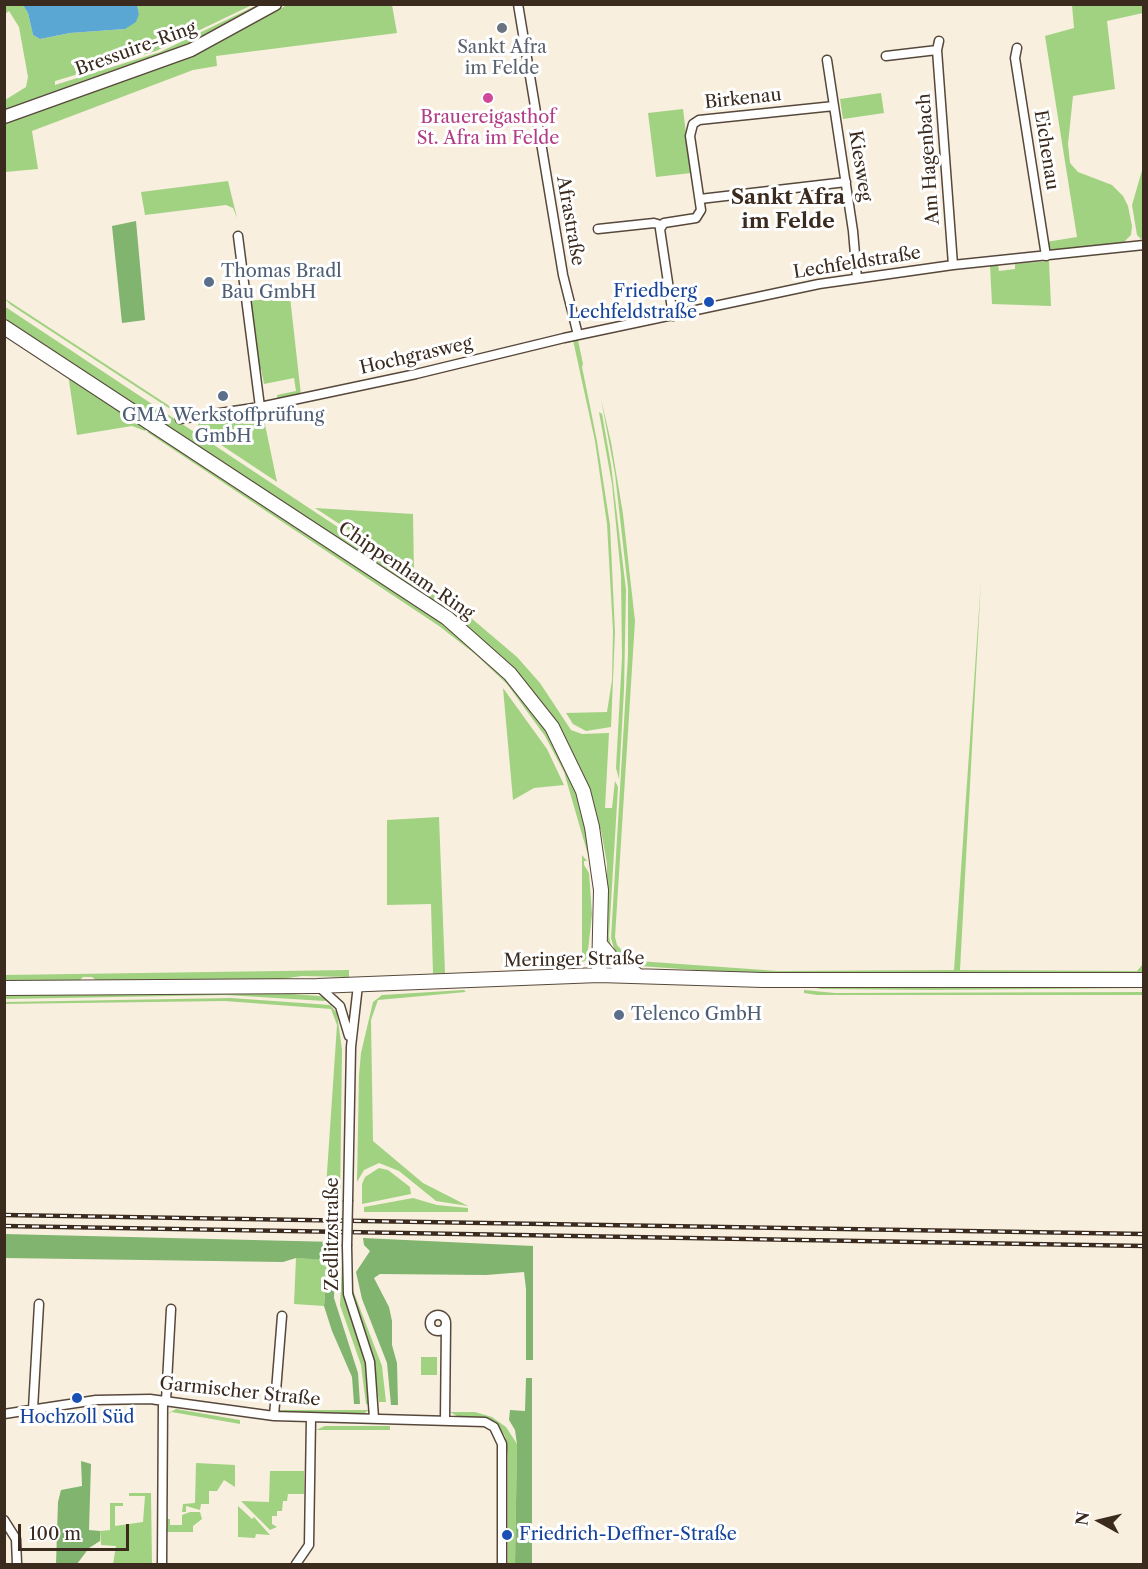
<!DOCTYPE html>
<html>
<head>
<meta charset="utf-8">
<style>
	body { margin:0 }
	#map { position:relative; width:1148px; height:1569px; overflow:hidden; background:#f8efdf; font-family:"Libre Caslon Text",serif }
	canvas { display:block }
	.frame { position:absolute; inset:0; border:6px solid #3b2a1e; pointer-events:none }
	.north { position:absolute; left:1070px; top:1491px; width:60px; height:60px; -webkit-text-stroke:4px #fff; paint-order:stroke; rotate:278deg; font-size:16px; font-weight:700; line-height:24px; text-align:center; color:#3b2a1e }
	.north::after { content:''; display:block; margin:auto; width:21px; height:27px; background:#3b2a1e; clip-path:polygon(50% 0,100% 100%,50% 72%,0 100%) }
	.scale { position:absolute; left:18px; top:1524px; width:111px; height:27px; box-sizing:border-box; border:3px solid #3b2a1e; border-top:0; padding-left:8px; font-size:18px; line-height:21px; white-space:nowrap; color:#3b2a1e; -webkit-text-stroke:4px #fff; paint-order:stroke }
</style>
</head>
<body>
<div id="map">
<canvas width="1148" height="1569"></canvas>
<div class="frame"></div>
<div class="north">N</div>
<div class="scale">100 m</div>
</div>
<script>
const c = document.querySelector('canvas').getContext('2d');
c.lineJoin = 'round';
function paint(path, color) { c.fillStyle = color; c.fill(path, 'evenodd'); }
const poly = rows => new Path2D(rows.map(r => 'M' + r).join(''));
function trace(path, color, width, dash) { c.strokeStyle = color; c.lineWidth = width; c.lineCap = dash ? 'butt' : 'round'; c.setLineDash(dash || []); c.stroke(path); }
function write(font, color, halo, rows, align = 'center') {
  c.font = font + ' "Libre Caslon Text",serif'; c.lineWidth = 6; c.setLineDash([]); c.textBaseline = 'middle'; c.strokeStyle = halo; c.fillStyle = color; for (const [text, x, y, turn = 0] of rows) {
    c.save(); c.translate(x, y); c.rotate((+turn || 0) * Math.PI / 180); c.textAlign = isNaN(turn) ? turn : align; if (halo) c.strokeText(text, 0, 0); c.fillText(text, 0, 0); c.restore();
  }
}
paint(poly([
	[5,5,23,5,28,13,33,35,40,39,70,33,125,29,139,14,137,5,252,5,156,51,55,81,55,85,160,52,257,5,267,5,216,33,147,63,5,111,5,100,26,87,28,77,19,27,9,11,5,14],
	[287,5,392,5,397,33,216,56,217,66,193,70,32,131,38,169,5,172,5,123,30,110,150,71,213,46],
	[1072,5,1143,5,1143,13,1107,21,1115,89,1073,96,1068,144,1070,163,1078,172,1112,185,1123,196,1128,206,1132,226,1131,235,1123,243,1052,252,1046,242,1077,237,1045,36,1074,28],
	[881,93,884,113,843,119,840,99],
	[683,109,691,173,656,177,648,113],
	[1143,167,1144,238,1141,239,1137,235,1132,205],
	[228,181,237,218,233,208,226,205,145,215,141,192],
	[1049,261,1051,306,992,304,990,266,998,265,999,271,1015,269,1015,264],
	[290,297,301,395,278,400,277,395,296,391,294,378,264,384,261,369,255,370,248,301],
	[4,298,168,405,178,414,11,305],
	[4,306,457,606,517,657,540,683,571,730,582,734,609,733,605,808,612,808,615,781,618,787,609,936,612,952,606,938,607,864,601,830,597,825,588,795,508,664,5,319],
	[573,340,578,340,583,364,582,367,597,441,610,525,615,632,611,727,586,731,573,724,566,713,607,712,612,680,613,631,607,524,595,441],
	[68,374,150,427,145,431,132,426,77,435],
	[601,399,611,442,623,514,635,621,615,937,617,945,626,955,638,961,778,971,954,970,981,581,960,970,1137,971,1143,964,1143,907,1144,971,1142,972,766,975,625,965,615,952,611,938,628,656,628,588,615,474],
	[262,410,277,482,197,429,200,418],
	[599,412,602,414,611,465,626,590,624,689,619,779,616,768,622,657,621,575,612,484],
	[152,429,438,618,511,682,551,736,578,796,586,826,588,855,564,772,545,736,507,684,475,654,439,626,147,432],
	[315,508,413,514,414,573,390,557],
	[503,688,547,749,564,785,534,788,513,800],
	[439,817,445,973,433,974,431,904,387,905,387,820],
	[582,855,587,861,584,861,584,865,589,873,592,914,587,960,582,962],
	[349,970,349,977,302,976,274,980,98,982,92,977,83,977,78,982,5,984,4,975],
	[1143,985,1144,988,932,990,821,989,806,986],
	[236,990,319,996,329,999,325,1001,226,995,5,999,4,993],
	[464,990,466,992,378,1000,371,1020,373,1141,423,1183,468,1206,436,1201,399,1171,379,1163,364,1170,357,1182,359,1075,361,1053,373,1002,382,995],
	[804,990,835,993,1143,992,1144,995,817,995,804,993],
	[231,998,330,1005,337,1013,342,1050,340,1202,325,1202,337,1025,331,1009,225,1001,4,1004,5,1002],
	[379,1168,388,1170,410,1187,411,1194,362,1204,362,1184,365,1177],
	[413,1198,437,1205,468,1208,468,1212,364,1212,364,1207],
	[296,1258,328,1259,324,1306,294,1304],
	[342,1264,345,1300,366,1366,371,1406,366,1404,361,1365,340,1305],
	[351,1285,382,1366,386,1402,379,1402,373,1360,353,1302],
	[421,1357,437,1357,437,1375,421,1375],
	[176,1409,240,1420,240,1424,172,1412,167,1414],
	[279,1410,369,1410,363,1414,284,1414],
	[450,1412,475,1412,492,1417,506,1427,517,1444,515,1564,508,1564,508,1456,505,1436,499,1427,486,1418,457,1416],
	[325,1426,390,1426,390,1430,316,1430],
	[196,1463,235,1465,235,1487,224,1480,217,1491,209,1491,209,1504,201,1504,200,1510,186,1506,186,1512,182,1512,183,1504,195,1503],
	[270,1471,304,1471,304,1494,288,1494,287,1501,283,1501,282,1511,277,1511,277,1516,272,1516,272,1524,277,1527,270,1530,241,1501,269,1502],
	[129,1493,151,1493,152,1564,113,1564,116,1546,101,1545,100,1531,110,1530,110,1503,123,1503,123,1506,115,1506,115,1526,143,1522,145,1496,129,1496],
	[238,1506,252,1519,254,1517,270,1535,256,1534,255,1538,238,1537],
	[190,1512,200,1512,202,1519,193,1526,193,1532,167,1532,167,1519,170,1519,170,1525,182,1525,182,1515]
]), '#a1d281');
paint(poly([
	[136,221,145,320,122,323,112,226],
	[5,1234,336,1242,334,1298,358,1373,360,1404,354,1404,352,1377,332,1331,324,1306,328,1260,296,1258,283,1262,5,1258],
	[363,1238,533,1246,533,1360,526,1360,526,1289,524,1272,486,1275,380,1274,374,1278,389,1307,392,1321,392,1345,397,1363,398,1405,391,1405,387,1363,362,1299,356,1272,370,1251,364,1245],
	[526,1378,532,1378,532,1564,515,1564,517,1444,515,1430,509,1420,510,1410,525,1411],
	[81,1461,91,1464,89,1530,100,1531,100,1541,89,1548,77,1564,56,1564,58,1502,61,1490,82,1486]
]), '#80b46f');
paint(poly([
	[23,5,137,5,139,14,136,22,125,29,70,33,40,39,33,35,28,13]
]), '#5ba7d3');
const street = poly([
	[518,4,563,275,578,335],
	[939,41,937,50,953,265],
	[1017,48,1015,58,1046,256],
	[886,56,937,50],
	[827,60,853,231,857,278],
	[700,199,846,182],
	[598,229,654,223,661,225],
	[238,236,260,407],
	[673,316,660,229,664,223,696,218,701,210,690,136,693,124,699,120,834,106],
	[180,419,260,407,416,374,564,338,819,284,953,265,1144,245],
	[318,986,340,1006,349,1036],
	[348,1200,351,1047,358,985],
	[347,1246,348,1294,370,1362,374,1418],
	'430 1323a8 8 0 1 1 16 0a8 8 0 1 1-16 0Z',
	[166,1401,171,1309],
	[33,1409,39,1304],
	[4,1414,96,1400,150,1399,274,1416,485,1422,494,1427,502,1444,502,1564],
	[274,1416,282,1316],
	[445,1420,446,1324],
	[4,1520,16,1539,17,1564],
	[162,1564,163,1401],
	[296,1564,309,1545,311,1418]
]);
const secondary = poly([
	[4,117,191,50,275,4]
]);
const primary = poly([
	[4,327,447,618,510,674,552,727,583,791,592,827,601,890,599,975],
	[600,944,615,962,636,974],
	[4,988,317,986,599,975,763,980,1144,980]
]);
trace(street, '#57483b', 11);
trace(secondary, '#57483b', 15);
trace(primary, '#57483b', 16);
trace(street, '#fff', 8);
trace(secondary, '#fff', 12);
trace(primary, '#fff', 14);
const rail = poly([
	[4,1215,1144,1234],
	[4,1226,1144,1246]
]);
trace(rail, '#3b2a1e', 4.5);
trace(rail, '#fff', 2, [7]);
const streetBridge = poly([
	[347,1246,348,1200]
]);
trace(streetBridge, '#57483b', 11, []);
trace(streetBridge, '#fff', 8);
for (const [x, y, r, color] of [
	[502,28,6,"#6b7280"],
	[488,98,6,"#d1479c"],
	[209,282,6,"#5c6f8a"],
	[709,302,6,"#1a4fb4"],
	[223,396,6,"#5c6f8a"],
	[619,1015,6,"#5c6f8a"],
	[77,1398,6,"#1a4fb4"],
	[507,1535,6,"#1a4fb4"]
]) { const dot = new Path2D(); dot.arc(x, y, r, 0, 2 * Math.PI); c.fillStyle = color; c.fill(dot); trace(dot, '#fff', 2); }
write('18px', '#5b616d', '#fff', [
	["Sankt Afra",502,48],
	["im Felde",502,69]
]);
write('18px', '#3b2a1e', '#fff', [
	["Bressuire-Ring",136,49,-20],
	["Birkenau",743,99,-6],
	["Eichenau",1046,150,81],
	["Am Hagenbach",929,159,-94],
	["Kiesweg",860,166,81],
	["Afrastraße",570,221,80],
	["Lechfeldstraße",857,263,-9],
	["Hochgrasweg",416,356,-13],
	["Chippenham-Ring",406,571,34],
	["Meringer Straße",574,960,-1],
	["Zedlitzstraße",333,1234,-90],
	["Garmischer Straße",240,1392,6]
]);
write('18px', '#b23c85', '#fff', [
	["Brauereigasthof",488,118],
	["St. Afra im Felde",488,139]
]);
write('18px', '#4e5e75', '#fff', [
	["Thomas Bradl",221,272],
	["Bau GmbH",221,293],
	["GMA Werkstoffprüfung",223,416,"center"],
	["GmbH",223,437,"center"],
	["Telenco GmbH",631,1015]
], 'left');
write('18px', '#164399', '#fff', [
	["Friedberg",697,292],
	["Lechfeldstraße",697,313],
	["Hochzoll Süd",77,1418,"center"],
	["Friedrich-Deffner-Straße",519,1535,"left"]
], 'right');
write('bold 21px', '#3b2a1e', '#fff', [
	["Sankt Afra",788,198],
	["im Felde",788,222]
]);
</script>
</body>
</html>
